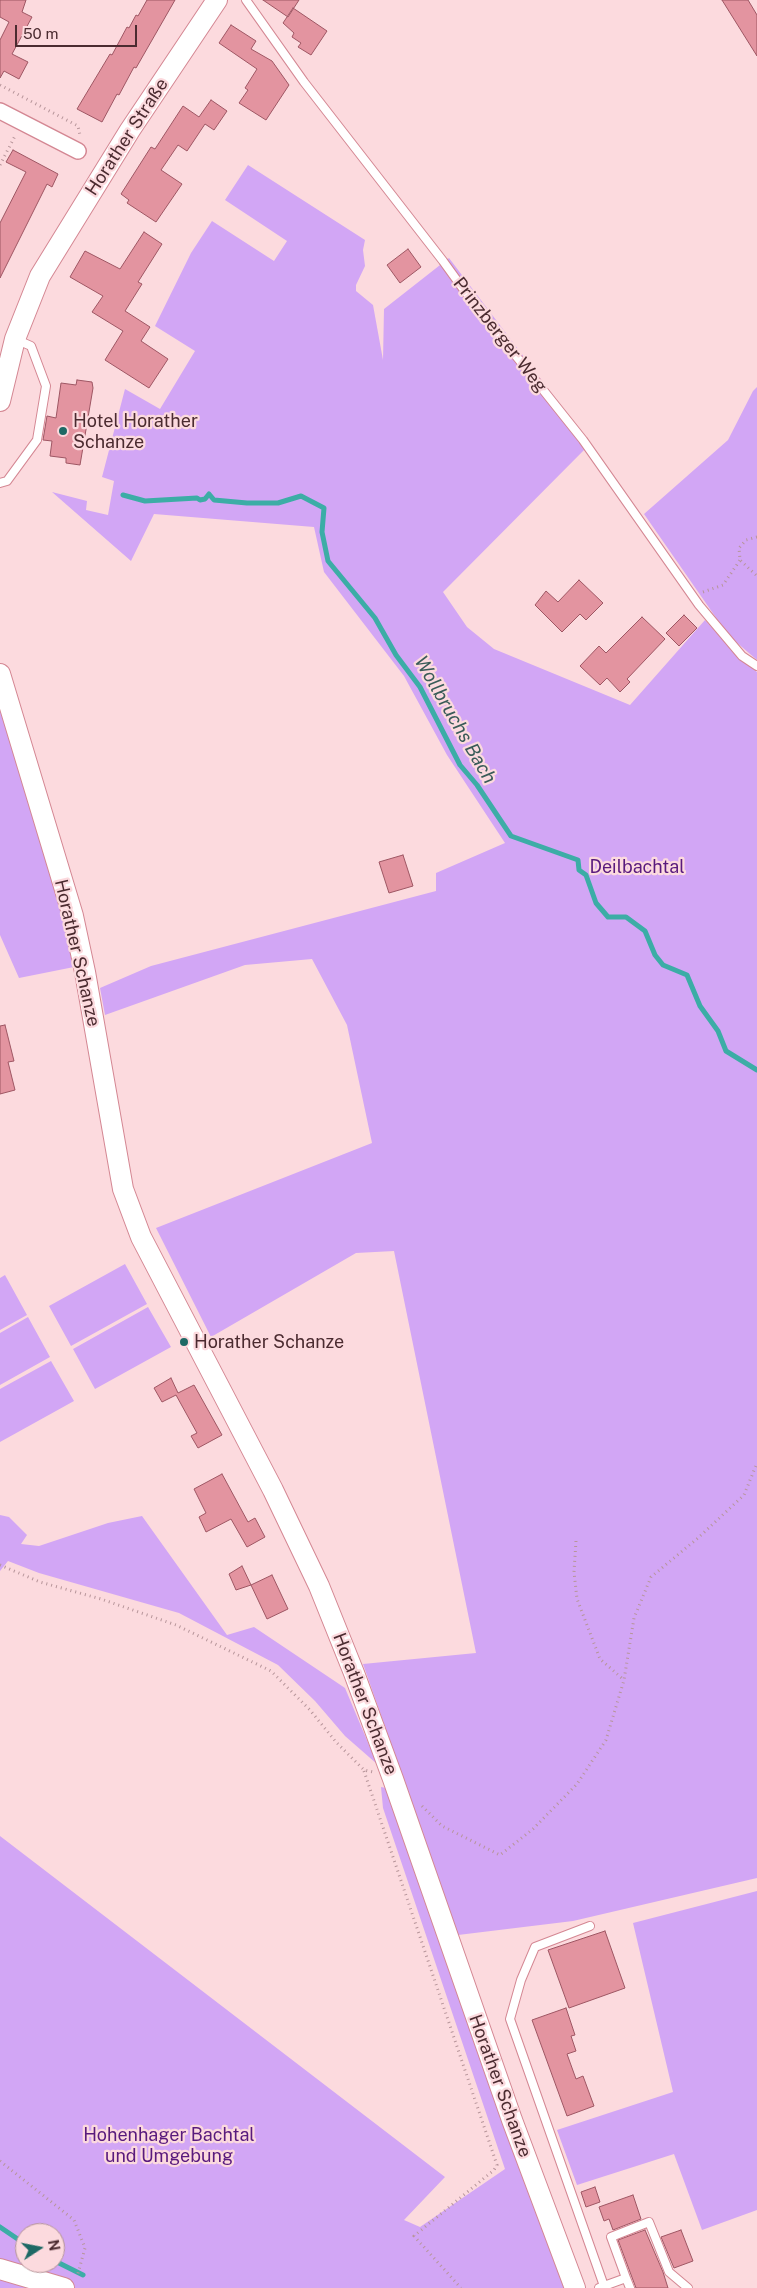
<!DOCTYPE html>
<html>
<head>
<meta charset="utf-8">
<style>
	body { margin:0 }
	#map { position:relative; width:757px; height:2288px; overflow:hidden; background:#fcdade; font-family:"Public Sans",sans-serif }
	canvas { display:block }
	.north { position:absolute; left:15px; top:2223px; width:50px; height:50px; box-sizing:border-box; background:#fcdade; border:1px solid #b59498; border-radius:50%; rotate:79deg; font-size:14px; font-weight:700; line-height:20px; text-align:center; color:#4b2b30 }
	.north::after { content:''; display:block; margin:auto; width:18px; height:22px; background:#1e6965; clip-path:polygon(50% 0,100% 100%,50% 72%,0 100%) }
	.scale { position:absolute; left:15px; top:25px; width:122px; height:22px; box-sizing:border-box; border:2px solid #4b2b30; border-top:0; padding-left:6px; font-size:15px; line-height:18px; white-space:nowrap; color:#4b2b30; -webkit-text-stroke:4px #fcdade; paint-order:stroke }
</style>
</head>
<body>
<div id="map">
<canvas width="757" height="2288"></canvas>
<div class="north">N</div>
<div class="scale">50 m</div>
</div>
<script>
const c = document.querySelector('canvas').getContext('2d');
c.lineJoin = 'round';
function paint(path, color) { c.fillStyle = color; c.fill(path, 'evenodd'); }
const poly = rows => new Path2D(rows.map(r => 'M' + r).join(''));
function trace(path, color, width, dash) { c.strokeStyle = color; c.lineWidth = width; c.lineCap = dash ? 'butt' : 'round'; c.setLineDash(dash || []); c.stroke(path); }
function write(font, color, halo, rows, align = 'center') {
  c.font = font + ' "Public Sans",sans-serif'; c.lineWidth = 4.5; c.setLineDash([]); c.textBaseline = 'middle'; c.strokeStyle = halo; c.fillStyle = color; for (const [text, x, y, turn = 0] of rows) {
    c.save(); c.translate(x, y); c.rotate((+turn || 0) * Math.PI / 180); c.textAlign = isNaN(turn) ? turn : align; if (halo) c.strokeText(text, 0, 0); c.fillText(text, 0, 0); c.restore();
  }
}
paint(poly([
	[248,165,365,240,363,250,365,266,356,285,356,291,373,305,383,360,384,309,449,258,590,444,443,592,467,627,494,649,630,705,705,620,739,658,757,672,757,1878,573,1921,458,1935,363,1664,476,1653,394,1251,356,1253,211,1337,156,1228,372,1143,347,1025,312,959,245,965,105,1015,100,988,151,966,436,891,436,873,505,843,447,755,404,676,324,572,314,527,154,514,131,561,52,492,87,501,86,510,108,515,114,481,102,477,125,389,160,409,195,351,155,326,191,253,212,221,274,261,287,241,225,200],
	[757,387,757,660,728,635,644,514,728,440,753,391],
	[0,695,69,925,74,967,19,978,0,935],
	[125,1264,147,1304,71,1346,49,1306],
	[5,1275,27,1315,0,1330,0,1278],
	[148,1307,171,1347,95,1389,73,1349],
	[28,1317,50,1357,0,1385,0,1333],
	[51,1361,74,1401,0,1442,0,1389],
	[0,1515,9,1517,27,1535,21,1544,39,1546,108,1523,142,1516,227,1635,254,1627,345,1688,377,1764,345,1736,315,1701,278,1665,179,1613,39,1573,8,1561,0,1571],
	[381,1787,386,1788,566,2288,0,2288,0,1836,445,2177,404,2220,420,2227,505,2169,383,1808],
	[25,2233,55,2233,55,2263,25,2263],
	[757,1891,757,2210,702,2230,674,2154,577,2185,557,2130,673,2092,633,1923]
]), '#d2a6f5');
trace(poly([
	[123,495,145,501,197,498,200,500,205,499,209,494,214,500,247,503,278,503,301,496,324,508,322,532,328,561,375,618,396,655,420,687,460,765,477,785,511,836,578,860,579,870,586,875,596,903,608,917,626,917,645,931,655,955,663,965,687,975,700,1006,718,1031,726,1051,757,1070],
	[0,2227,25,2244],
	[55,2261,83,2275]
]), '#3cada6', 5);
const building = poly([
	[0,0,26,0,22,12,32,17,12,54,28,62,19,79,4,71,0,78,0,40,9,22,0,17,0,0],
	[147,0,175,0,136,68,134,67,119,95,117,94,102,122,77,109,110,54,112,55,127,27,129,28,136,15,138,16,147,0],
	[263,0,299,0,288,17,263,0],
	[722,0,748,0,757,15,757,56,722,0],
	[293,8,327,31,311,55,298,47,301,43,292,37,294,33,283,23,293,8],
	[231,25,256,41,251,49,272,61,289,85,266,120,239,103,248,90,245,88,257,69,219,43,231,25],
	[211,100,227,111,214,130,205,124,187,151,178,145,161,170,182,184,156,222,127,203,129,200,121,194,151,147,155,149,183,106,199,117,211,100],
	[13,150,58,174,52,187,47,184,0,278,0,223,26,172,6,162,13,150],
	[144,232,162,244,138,282,142,284,125,311,150,327,141,341,168,359,149,388,105,360,123,331,92,312,103,296,70,277,85,251,120,269,144,232],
	[408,249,421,267,400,283,387,265,408,249],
	[77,380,92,382,93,388,80,465,66,463,66,458,50,456,52,441,43,440,47,416,56,418,61,383,76,385,77,380],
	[579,580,603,603,586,620,580,614,562,632,535,605,546,591,558,602,579,580],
	[684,615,697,628,679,646,666,633,684,615],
	[642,617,665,639,627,679,630,682,620,692,607,678,600,685,580,666,599,646,606,653,642,617],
	[403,855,413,886,389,893,379,862,403,855],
	[5,1025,14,1061,8,1062,15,1090,0,1094,0,1026,5,1025],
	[171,1378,178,1393,194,1385,222,1435,198,1448,191,1436,197,1433,176,1395,162,1402,154,1388,171,1378],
	[222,1474,248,1522,255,1518,265,1537,247,1547,231,1519,206,1532,199,1517,206,1513,194,1489,222,1474],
	[242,1566,251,1585,236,1590,229,1574,242,1566],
	[272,1575,288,1609,267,1619,251,1585,272,1575],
	[605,1931,625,1988,569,2008,548,1950,605,1931],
	[566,2008,575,2035,571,2036,576,2051,567,2054,576,2079,583,2076,594,2106,567,2116,532,2020,566,2008],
	[595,2187,600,2202,586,2207,581,2192,595,2187],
	[633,2195,641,2219,613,2230,609,2219,604,2221,599,2207,633,2195],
	[645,2230,663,2272,668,2288,636,2288,618,2240,645,2230],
	[681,2230,693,2261,674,2268,661,2237,681,2230]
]);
paint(building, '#e394a0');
trace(building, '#9e5663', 1);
const lane = poly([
	[246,0,304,82,443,261,469,297,583,440,699,605,742,656,757,666],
	[0,483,7,481,37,440,46,386,31,346,15,339],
	[590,1926,535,1947,521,1980,510,2019,604,2286,599,2288],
	[626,2278,630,2288],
	[604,2286,626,2278,611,2237,649,2222,669,2272,688,2288]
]);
const street = poly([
	[0,111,78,151]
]);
const secondary = poly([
	[0,401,15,339,40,276,130,130,217,0],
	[0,674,73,916,85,972,123,1189,141,1237,273,1490,319,1586,354,1673,393,1779,512,2120,575,2288],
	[0,2269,64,2288]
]);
trace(lane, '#d48793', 10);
trace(street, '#d48793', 18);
trace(secondary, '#d48793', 22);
trace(poly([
	[0,85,78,126,80,135],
	[0,165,15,136],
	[757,537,746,540,739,548,740,560,757,576],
	[703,592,723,585,740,560],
	[576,1541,574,1572,577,1599,600,1659,624,1680],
	[0,1565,40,1582,101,1599,176,1625,271,1671,310,1710,336,1742,364,1770,373,1772],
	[364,1771,497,2165,494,2170,414,2236,461,2288],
	[422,1806,442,1826,500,1855,533,1829,577,1784,606,1740,624,1680,634,1618,651,1577,698,1538,744,1495,757,1463],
	[0,2161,74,2220,85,2248,77,2277]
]), '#b7959a', 3, [1, 4]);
trace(lane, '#fff', 8);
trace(street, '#fff', 15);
trace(secondary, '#fff', 20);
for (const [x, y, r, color] of [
	[63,431,5,"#1e6965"],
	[184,1342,5,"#1e6965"]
]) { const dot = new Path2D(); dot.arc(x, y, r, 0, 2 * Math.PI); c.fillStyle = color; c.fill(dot); trace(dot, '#fcdade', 2); }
write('18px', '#4b2b30', '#fcdade', [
	["Horather Straße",127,137,-57],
	["Prinzberger Weg",500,335,52],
	["Horather Schanze",77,953,77],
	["Horather Schanze",365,1704,69],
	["Horather Schanze",500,2086,70]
]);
write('18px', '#4b2b30', '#fcdade', [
	["Hotel Horather",73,421],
	["Schanze",73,442],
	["Horather Schanze",194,1342]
], 'left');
write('18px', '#591a7d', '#fcdade', [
	["Deilbachtal",637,867],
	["Hohenhager Bachtal",169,2135],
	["und Umgebung",169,2156]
]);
write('italic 19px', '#395b58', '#fcdade', [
	["Wollbruchs Bach",455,720,60]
]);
</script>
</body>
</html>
